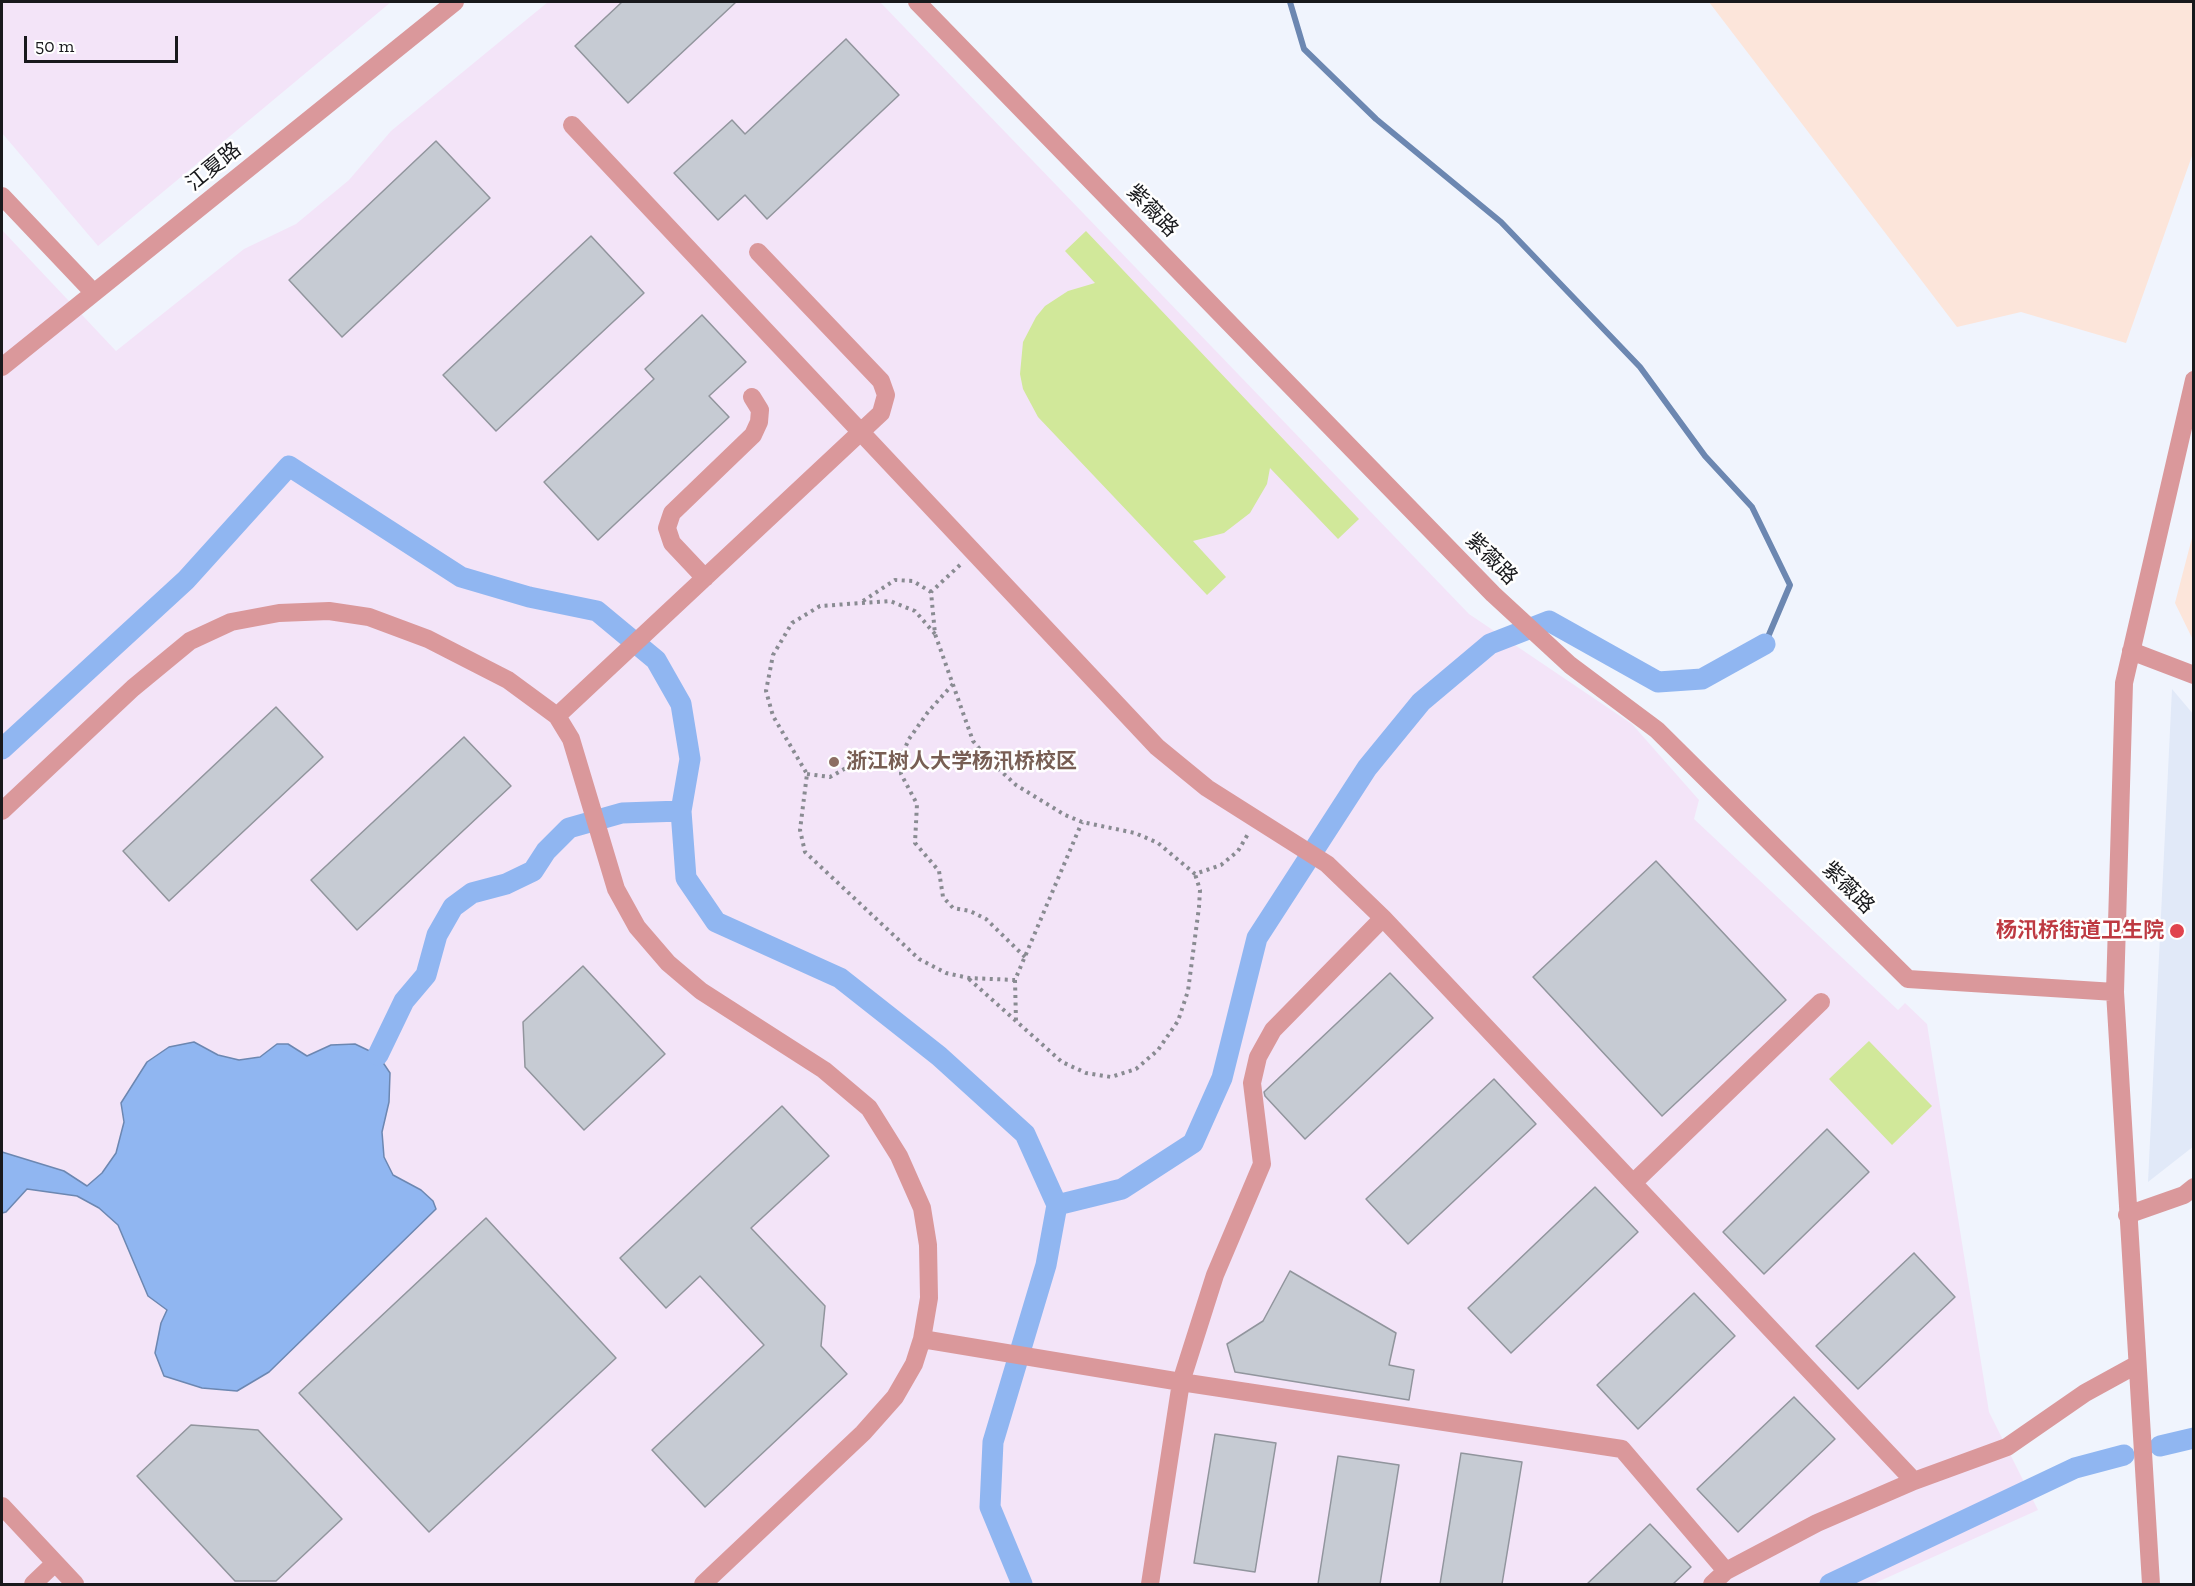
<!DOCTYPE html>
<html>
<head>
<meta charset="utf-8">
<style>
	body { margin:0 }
	#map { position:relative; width:2195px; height:1586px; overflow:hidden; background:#f0f4fd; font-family:"Zilla Slab",serif }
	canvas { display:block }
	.frame { position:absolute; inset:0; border:3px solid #18191c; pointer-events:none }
	.scale { position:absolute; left:24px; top:36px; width:154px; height:27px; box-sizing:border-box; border:3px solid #18191c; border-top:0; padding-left:8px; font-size:18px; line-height:21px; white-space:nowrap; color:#18191c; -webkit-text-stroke:4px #fff; paint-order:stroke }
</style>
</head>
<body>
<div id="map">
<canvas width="2195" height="1586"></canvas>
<div class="frame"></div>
<div class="scale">50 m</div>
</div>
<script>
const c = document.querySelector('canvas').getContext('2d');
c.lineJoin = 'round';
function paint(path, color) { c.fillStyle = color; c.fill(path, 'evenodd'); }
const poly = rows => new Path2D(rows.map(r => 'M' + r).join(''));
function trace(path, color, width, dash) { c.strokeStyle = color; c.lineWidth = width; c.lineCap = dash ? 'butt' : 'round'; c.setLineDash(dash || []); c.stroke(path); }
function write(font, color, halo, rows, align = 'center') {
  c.font = font + ' "Zilla Slab","Noto Sans SC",serif'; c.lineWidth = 5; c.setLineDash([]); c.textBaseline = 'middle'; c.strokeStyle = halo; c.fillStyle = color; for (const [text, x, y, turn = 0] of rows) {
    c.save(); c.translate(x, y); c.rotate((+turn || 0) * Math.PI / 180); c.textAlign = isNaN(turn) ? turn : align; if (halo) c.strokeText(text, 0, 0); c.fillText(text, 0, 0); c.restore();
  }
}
paint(poly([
	[2172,689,2194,715,2194,1146,2148,1182]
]), '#e1e9f8');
paint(poly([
	[1709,2,2193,2,2193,153,2126,343,2021,312,1957,327],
	[2193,534,2193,640,2175,603]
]), '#fce5da');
paint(poly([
	[2,2,391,2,98,246,2,133],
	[548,2,880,2,1469,614,1632,724,1699,800,1694,819,1898,1010,1905,1003,1927,1024,1989,1412,2038,1510,1873,1584,2,1584,2,230,116,351,244,249,296,224,349,180,391,131]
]), '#f3e4f8');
paint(poly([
	[1086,231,1359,519,1338,539,1270,468,1267,484,1250,513,1224,533,1193,541,1226,577,1207,595,1038,417,1023,389,1020,374,1023,342,1036,317,1045,306,1068,291,1095,283,1065,251],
	[1869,1041,1932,1106,1892,1145,1829,1079]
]), '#d1e89a');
const water = poly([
	[194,1042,218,1055,239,1060,260,1057,277,1044,288,1044,307,1056,331,1045,355,1044,378,1055,390,1073,389,1102,382,1132,384,1157,393,1175,421,1190,433,1201,436,1209,269,1372,237,1391,202,1388,164,1376,155,1353,161,1323,167,1310,148,1296,118,1225,99,1208,77,1196,27,1189,6,1212,2,1213,2,1152,64,1171,87,1186,102,1173,116,1153,124,1122,121,1103,147,1062,169,1047,194,1042]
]);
paint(water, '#90b6f1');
trace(water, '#6c87b1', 1.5);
trace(poly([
	[1290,2,1304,49,1376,119,1501,222,1640,367,1705,456,1752,507,1790,585,1765,644]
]), '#6c87b1', 6);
trace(poly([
	[2,749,186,580,289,466,461,577,529,597,597,611,656,660,681,704,690,759,681,811,686,878,716,922,840,978,939,1056,1025,1134,1057,1205,1046,1265,993,1442,990,1507,1022,1584],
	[378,1055,404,1001,426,975,437,935,453,907,472,893,506,884,533,871,546,851,569,828,622,813,681,811],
	[1057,1205,1122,1189,1193,1143,1222,1078,1257,938,1367,768,1421,702,1490,644,1549,621,1658,682,1702,679,1765,644],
	[2160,1446,2194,1438],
	[1830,1584,2075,1468,2124,1455]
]), '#90b6f1', 21);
const building = poly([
	[622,2,736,2,628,103,575,46,622,2],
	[846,39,899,95,767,219,745,195,718,220,674,173,732,120,745,134,846,39],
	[436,141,490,198,342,337,289,280,436,141],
	[591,236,644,293,496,431,443,375,591,236],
	[702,315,746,362,709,396,729,417,598,540,544,482,654,379,645,369,702,315],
	[276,707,323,757,169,901,123,851,276,707],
	[464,737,511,786,357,930,311,880,464,737],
	[1656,861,1786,1000,1662,1116,1533,977,1656,861],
	[583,966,665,1054,584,1130,525,1067,523,1022,583,966],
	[1390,973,1433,1018,1305,1139,1265,1096,1264,1092,1390,973],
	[1494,1079,1536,1124,1408,1244,1366,1199,1494,1079],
	[782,1106,829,1156,751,1228,825,1306,821,1346,847,1374,705,1507,652,1450,764,1345,700,1276,666,1308,620,1258,782,1106],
	[1827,1129,1869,1172,1764,1274,1723,1232,1827,1129],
	[1595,1187,1638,1232,1511,1353,1468,1308,1595,1187],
	[486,1218,616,1358,429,1532,299,1393,486,1218],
	[1914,1253,1955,1297,1858,1389,1816,1346,1914,1253],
	[1290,1271,1396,1333,1389,1365,1414,1370,1409,1400,1235,1372,1227,1344,1263,1321,1290,1271],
	[1694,1293,1735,1336,1638,1429,1597,1385,1694,1293],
	[1794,1397,1835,1439,1738,1532,1697,1489,1794,1397],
	[191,1425,258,1430,342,1519,276,1581,235,1581,137,1476,191,1425],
	[1215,1434,1276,1443,1255,1572,1194,1563,1215,1434],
	[1461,1453,1522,1462,1502,1584,1440,1584,1461,1453],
	[1338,1456,1399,1465,1380,1584,1318,1584,1338,1456],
	[1650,1524,1691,1567,1673,1584,1587,1584,1650,1524]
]);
paint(building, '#c6cbd3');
trace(building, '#91959d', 1.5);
trace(poly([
	[960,565,931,592,935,634,973,741,990,761,1016,785,1065,815,1082,822,1135,833,1158,843,1195,874,1221,865,1238,851,1248,834],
	[863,601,895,580,913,581,931,592],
	[935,634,915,611,890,601,820,606,792,623,773,655,766,691,773,716,807,774,800,830,805,852,919,959,946,973,969,978,1015,980,1082,822],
	[953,684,928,712,909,739,901,757,901,774,917,804,915,843,939,871,943,897,953,908,970,911,986,919,1025,957],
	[807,774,830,777,867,756,884,752,901,757],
	[969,979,1062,1062,1086,1073,1111,1077,1136,1069,1158,1050,1178,1021,1188,991,1199,907,1200,890,1195,874],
	[1015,980,1016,1021]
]), '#898b92', 4, [3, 4.5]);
trace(poly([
	[917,2,1493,594,1570,665,1657,730,1908,979,2115,992],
	[572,125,1157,747,1207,788,1327,864,1383,918,1914,1481],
	[2,196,94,293],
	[2,367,455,2],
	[705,578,672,543,667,528,672,513,753,435,759,422,760,410,752,397],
	[2131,651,2194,675],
	[557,716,881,413,886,395,881,381,758,252],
	[2,811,133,688,190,641,231,622,279,613,329,611,369,617,428,639,508,680,557,716,571,739,616,889,637,927,668,963,701,991,824,1070,869,1108,899,1156,922,1208,928,1245,929,1298,922,1339,914,1364,895,1397,863,1433,703,1584],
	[1633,1183,1821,1002],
	[2127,1215,2184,1195,2194,1187],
	[922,1339,1181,1382,1622,1449,1726,1571],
	[2,1506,75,1584],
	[33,1584,55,1563],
	[1150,1584,1181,1382,1215,1275,1262,1164,1252,1083,1258,1057,1273,1030,1383,918],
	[1712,1584,1726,1571,1817,1523,1914,1481,2007,1447,2085,1393,2136,1365],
	[2151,1584,2115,992,2124,683,2194,380]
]), '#da989b', 18);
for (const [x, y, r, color] of [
	[834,762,6,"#8d6e63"],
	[2177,931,8,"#e0444e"]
]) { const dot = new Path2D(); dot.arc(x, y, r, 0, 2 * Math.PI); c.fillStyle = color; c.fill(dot); trace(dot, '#fff', 2); }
write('21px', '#18191c', '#fff', [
	["江夏路",214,167,-39],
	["紫薇路",1152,211,46],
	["紫薇路",1491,559,45],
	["紫薇路",1848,888,45]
]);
write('bold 21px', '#785e54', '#fff', [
	["浙江树人大学杨汛桥校区",846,762]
], 'left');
write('bold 21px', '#be3a42', '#fff', [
	["杨汛桥街道卫生院",2164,931]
], 'right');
</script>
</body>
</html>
